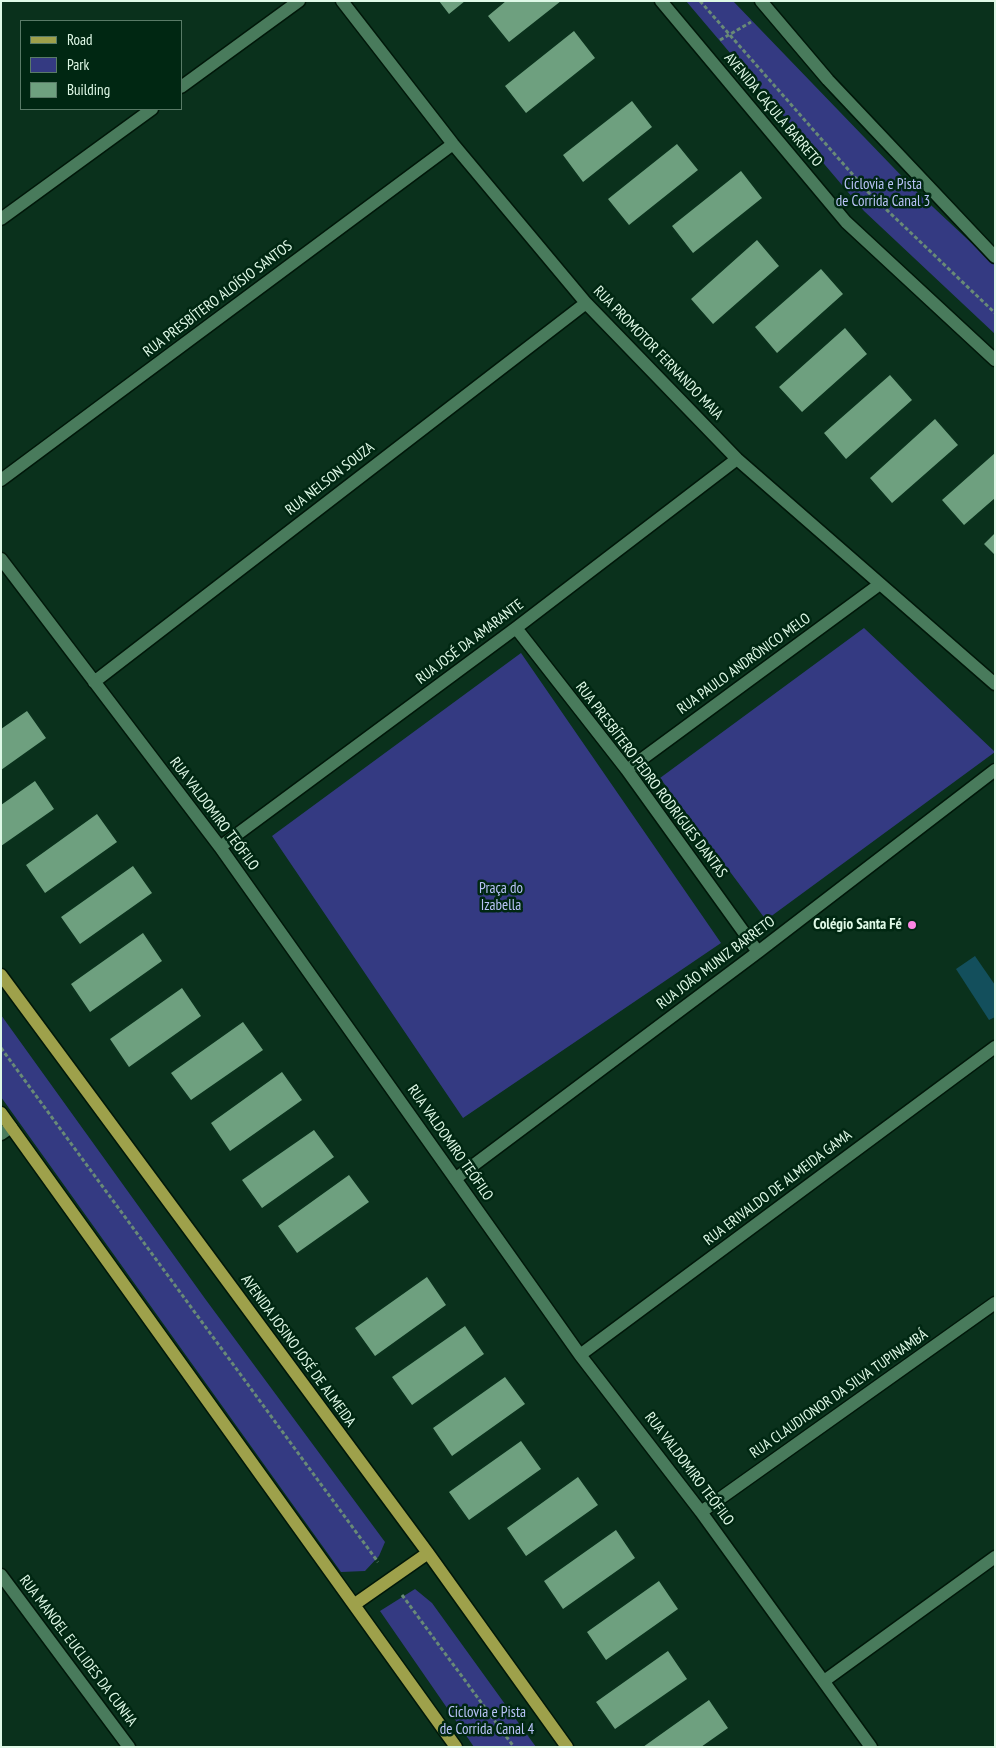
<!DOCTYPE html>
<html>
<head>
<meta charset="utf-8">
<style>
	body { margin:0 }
	#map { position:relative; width:996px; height:1748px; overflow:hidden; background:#0a311c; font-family:"PT Sans Narrow",sans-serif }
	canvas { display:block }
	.frame { position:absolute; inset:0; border:2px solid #dff9e7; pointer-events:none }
	.legend { position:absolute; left:20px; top:20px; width:162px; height:90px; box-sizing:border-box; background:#002712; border:1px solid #597b67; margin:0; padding:6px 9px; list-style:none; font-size:15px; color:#dff9e7 }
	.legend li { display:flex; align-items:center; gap:10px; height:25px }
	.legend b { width:25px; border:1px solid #597b67 }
</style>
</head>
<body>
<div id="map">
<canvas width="996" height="1748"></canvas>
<div class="frame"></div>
<ul class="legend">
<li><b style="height:6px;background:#9ea14b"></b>Road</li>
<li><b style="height:14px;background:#343a82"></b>Park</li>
<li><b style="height:14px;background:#6ea07f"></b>Building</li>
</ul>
</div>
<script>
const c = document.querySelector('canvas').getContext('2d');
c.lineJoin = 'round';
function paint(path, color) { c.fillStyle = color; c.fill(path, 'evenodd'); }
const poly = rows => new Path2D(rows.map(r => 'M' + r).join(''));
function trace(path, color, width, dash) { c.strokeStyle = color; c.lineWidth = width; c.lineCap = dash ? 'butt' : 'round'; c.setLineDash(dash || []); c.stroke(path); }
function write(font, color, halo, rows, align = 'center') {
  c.font = font + ' "PT Sans Narrow",sans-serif'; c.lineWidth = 5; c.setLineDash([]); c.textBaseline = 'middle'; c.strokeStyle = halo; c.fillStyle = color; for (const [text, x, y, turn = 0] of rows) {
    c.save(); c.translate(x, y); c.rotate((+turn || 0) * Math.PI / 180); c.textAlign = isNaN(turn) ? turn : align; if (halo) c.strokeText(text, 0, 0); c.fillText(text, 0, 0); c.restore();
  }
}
paint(poly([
	[686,1,733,1,918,193,995,265,995,334,864,211],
	[864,628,995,752,766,920,660,778],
	[521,653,721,943,463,1118,272,836],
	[1,1015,206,1300,385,1542,379,1556,365,1571,341,1572,1,1097],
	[415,1589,432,1603,536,1747,474,1747,380,1611]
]), '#343a82');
paint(poly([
	[975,956,995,985,995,1017,989,1020,956,969]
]), '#134f5c');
paint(poly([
	[439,1,465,1,449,14],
	[506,1,561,1,509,42,488,16],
	[574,31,595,58,526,113,505,86],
	[632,101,652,127,583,182,563,155],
	[677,144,698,170,629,225,608,199],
	[741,171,762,198,693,253,672,226],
	[757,240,779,266,713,324,691,299],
	[821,269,843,294,777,353,755,327],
	[845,328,867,354,802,412,779,387],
	[890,375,912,400,846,459,824,433],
	[935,419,958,445,892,503,870,478],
	[995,453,995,498,964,525,942,500],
	[995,533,995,555,984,544],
	[27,711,46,738,1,770,1,729],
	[35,781,54,809,1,846,1,805],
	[97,814,117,842,45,893,26,865],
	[133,866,152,893,80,944,61,917],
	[143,933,162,961,90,1012,71,984],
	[182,988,201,1016,129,1067,110,1039],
	[243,1022,263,1050,191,1100,171,1073],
	[282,1072,302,1100,230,1151,211,1123],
	[314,1130,334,1157,262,1208,242,1180],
	[349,1175,369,1202,297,1253,278,1226],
	[427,1277,446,1305,375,1356,355,1328],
	[465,1326,484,1354,412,1405,392,1377],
	[505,1377,525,1404,452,1456,433,1428],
	[521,1441,541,1469,469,1520,449,1492],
	[578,1477,598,1505,526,1556,507,1528],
	[616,1530,635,1558,563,1609,544,1581],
	[659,1581,678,1609,606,1660,587,1632],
	[668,1651,687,1679,615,1729,596,1702],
	[709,1700,728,1728,701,1747,643,1747]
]), '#6ea07f');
const minor = poly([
	[342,1,453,144,586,303,737,459,995,684],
	[661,1,846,222,995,360],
	[761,1,828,80,995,257],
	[181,87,299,1],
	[1,219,152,109],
	[1,480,453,144],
	[1,559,220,847,580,1355,701,1512,871,1747],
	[516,628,627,770,758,952],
	[94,682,586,303],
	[627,770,880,584],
	[220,847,516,628,737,459],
	[1,1134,11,1127],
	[455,1179,758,952,995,770],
	[580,1355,995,1047],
	[701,1512,995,1303],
	[1,1575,129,1747],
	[824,1681,995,1557]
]);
const major = poly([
	[1,975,428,1553,567,1747],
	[1,1113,456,1747],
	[355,1604,428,1553]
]);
trace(minor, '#001709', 15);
trace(major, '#001709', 15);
trace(poly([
	[700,1,868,192,995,313],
	[720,40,751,22],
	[1,1048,378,1562],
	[402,1595,514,1747]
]), '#698a77', 3, [4, 2.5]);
trace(minor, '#497b5c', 12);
trace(major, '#9ea14b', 12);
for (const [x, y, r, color] of [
	[912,925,5,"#fc86e3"]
]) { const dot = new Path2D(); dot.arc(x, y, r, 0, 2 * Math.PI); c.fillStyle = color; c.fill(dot); trace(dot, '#002712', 2); }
write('15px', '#dff9e7', '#002712', [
	["AVENIDA CAÇULA BARRETO",773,110,50],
	["RUA PRESBÍTERO ALOÍSIO SANTOS",218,299,-37],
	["RUA PROMOTOR FERNANDO MAIA",658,353,46],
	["RUA NELSON SOUZA",330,479,-38],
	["RUA JOSÉ DA AMARANTE",470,642,-37],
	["RUA PAULO ANDRÔNICO MELO",744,664,-36],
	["RUA PRESBÍTERO PEDRO RODRIGUES DANTAS",651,780,53],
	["RUA VALDOMIRO TEÓFILO",214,814,53],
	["RUA JOÃO MUNIZ BARRETO",716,963,-37],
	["RUA VALDOMIRO TEÓFILO",450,1143,55],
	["RUA ERIVALDO DE ALMEIDA GAMA",778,1188,-37],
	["AVENIDA JOSINO JOSÉ DE ALMEIDA",298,1351,54],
	["RUA CLAUDIONOR DA SILVA TUPINAMBÁ",839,1394,-35],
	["RUA VALDOMIRO TEÓFILO",689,1469,53],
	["RUA MANOEL EUCLIDES DA CUNHA",78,1651,53]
]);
write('15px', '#b8c3f7', '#002712', [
	["Ciclovia e Pista",883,185],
	["de Corrida Canal 3",883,202],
	["Praça do",501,889],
	["Izabella",501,906],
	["Ciclovia e Pista",487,1713],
	["de Corrida Canal 4",487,1730]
]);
write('bold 15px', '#dff9e7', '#002712', [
	["Colégio Santa Fé",902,925]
], 'right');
</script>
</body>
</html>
